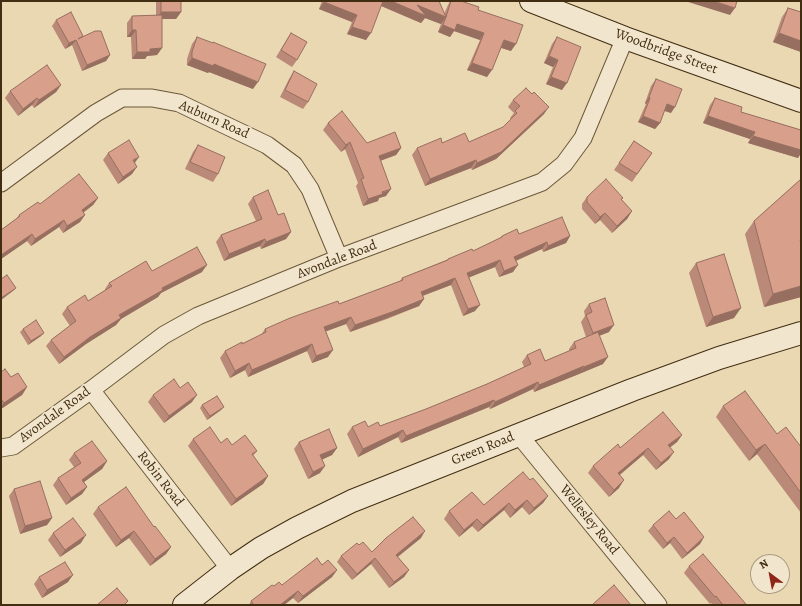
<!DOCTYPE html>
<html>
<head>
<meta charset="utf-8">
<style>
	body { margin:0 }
	#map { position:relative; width:802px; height:606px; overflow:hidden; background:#e9d8b2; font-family:Alegreya,serif }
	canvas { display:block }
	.frame { position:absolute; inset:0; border:2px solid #412d12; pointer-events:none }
	.north { position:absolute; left:750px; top:554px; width:40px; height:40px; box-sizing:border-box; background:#f1e6cd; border:1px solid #ab9c82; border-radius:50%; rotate:328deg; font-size:11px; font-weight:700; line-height:16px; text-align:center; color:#412d12 }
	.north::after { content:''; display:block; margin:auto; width:14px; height:18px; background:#8f2418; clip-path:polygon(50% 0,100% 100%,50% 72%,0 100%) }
</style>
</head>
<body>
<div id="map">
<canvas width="802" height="606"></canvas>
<div class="frame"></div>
<div class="north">N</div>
</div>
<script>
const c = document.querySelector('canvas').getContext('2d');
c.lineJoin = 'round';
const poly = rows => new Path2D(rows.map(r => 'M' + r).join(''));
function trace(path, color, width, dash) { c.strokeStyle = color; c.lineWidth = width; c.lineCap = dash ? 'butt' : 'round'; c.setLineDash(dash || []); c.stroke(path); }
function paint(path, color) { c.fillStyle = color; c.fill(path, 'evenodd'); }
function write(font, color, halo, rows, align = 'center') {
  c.font = font + ' Alegreya,serif'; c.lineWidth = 3.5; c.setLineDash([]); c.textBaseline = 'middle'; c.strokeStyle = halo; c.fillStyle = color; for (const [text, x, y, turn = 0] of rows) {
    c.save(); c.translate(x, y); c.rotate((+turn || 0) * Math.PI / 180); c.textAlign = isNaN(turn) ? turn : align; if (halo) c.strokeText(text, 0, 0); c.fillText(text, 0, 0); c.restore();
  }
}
const street = poly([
	[1,183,96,113,122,98,152,98,179,103,267,145,294,165,310,189,339,258],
	[91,390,230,569],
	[519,435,658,605],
	[1,448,13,446,91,390,164,335,198,316,339,258,542,182,564,164,583,138,625,38]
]);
const secondary = poly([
	[531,1,625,38,801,101],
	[184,605,230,569,261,548,297,528,352,501,632,390,719,358,801,333]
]);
trace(street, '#6b583a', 19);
trace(secondary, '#412d12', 24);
trace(street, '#f1e6cd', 17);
trace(secondary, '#f1e6cd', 22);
paint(poly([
	[156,1,181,1,181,12,176,19,162,19,162,48,157,55,147,56,145,59,132,59,131,37,127,37,127,23,132,16,156,15],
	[322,1,439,1,444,14,448,5,450,1,461,1,478,10,511,51,501,48,487,77,467,70,480,40,454,31,450,37,438,32,441,24,425,18,421,23,381,6,366,40,347,34,352,22,319,9],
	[788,8,801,12,801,52,773,42,782,17],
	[56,20,110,55,106,61,82,71,72,45,65,49,52,26],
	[291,33,297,60,292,67,276,57],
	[197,37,253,89,209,72,208,73,187,65,187,59,192,44],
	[557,37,562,90,546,84,553,67,544,63,552,44],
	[294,71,308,102,303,109,280,97,289,79],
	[656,79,671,113,664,111,660,123,655,129,638,122,646,104,645,103,651,86],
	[61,85,56,92,34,108,32,105,18,116,5,98,10,91],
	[715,98,741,112,801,130,801,153,798,158,748,143,750,139,703,123,710,105],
	[513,100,544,114,496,159,472,170,471,168,425,186,412,155,417,148,442,143,469,142,503,127,511,119,510,118,514,113,508,107],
	[328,123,367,143,401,148,396,155,380,161,386,196,379,198,378,201,363,206,356,186,358,183,345,149,341,152,323,130],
	[634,141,652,153,632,182,614,170],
	[198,145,218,174,213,182,185,169,193,152],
	[108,153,135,163,132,174,118,184,103,160],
	[801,179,801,297,764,307,745,234,754,221],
	[253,197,278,215,291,232,286,239,261,249,260,246,224,261,216,242,221,235,256,221,248,204],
	[587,197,623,198,621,200,632,211,627,219,612,233,600,220,595,224,582,209,582,204],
	[98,198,93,205,83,213,85,215,80,222,63,233,59,227,31,246,27,241,1,259,1,230,16,219,19,215,40,204],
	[519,234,570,236,566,243,543,252,542,249,516,261,513,272,499,277,495,267,469,277,475,311,463,316,451,285,423,296,424,299,419,306,387,319,350,332,346,324,326,331,328,357,312,363,307,351,248,377,245,370,230,378,220,358,225,351,261,335,265,329,339,304,400,281,402,278,446,260,448,259,473,251,500,238,502,236],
	[696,263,734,318,706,327,689,273],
	[152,271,202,272,161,293,158,297,121,319,116,325,86,344,59,364,46,346,51,340,70,326,62,314,67,307,88,301,105,290,105,289,109,283],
	[589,304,609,332,599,336,603,364,579,374,534,392,533,389,490,409,489,407,401,443,398,437,358,457,347,434,352,427,368,427,380,426,426,409,487,384,524,367,522,362,527,355,545,361,569,351,569,349,574,342,586,337,581,322,585,316,584,311],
	[23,329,41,336,28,345,20,332],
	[1,372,27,387,22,395,1,409],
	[153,395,192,402,164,423,148,402],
	[202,405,221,410,207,420,200,408],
	[723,406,801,447,801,513,757,454,749,461,716,417],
	[682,435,677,442,670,447,669,459,656,470,643,455,620,475,619,488,609,497,588,473,593,466,620,448],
	[193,439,232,445,257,451,253,456,268,476,263,484,231,506,188,446],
	[299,442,337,448,332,455,322,459,320,473,308,479,294,449],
	[74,453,107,461,102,469,84,482,87,487,82,494,66,505,53,485,58,478,74,467,69,460],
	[530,480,548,496,543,503,529,515,522,507,510,518,504,510,478,532,472,526,459,537,444,519,449,511,484,505],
	[14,489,52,518,47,525,20,534,9,496],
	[98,507,171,547,166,554,150,566,129,538,116,547,93,514],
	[676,519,704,537,700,544,682,559,670,543,663,549,648,531,653,525],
	[53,533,81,543,60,557,48,540],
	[421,538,398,557,409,570,404,577,389,588,371,564,352,580,337,562,341,556,359,545,372,552],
	[322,565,337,570,332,577,298,603,293,598,284,605,249,605,251,601,274,586,282,585],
	[689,566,746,605,713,605,711,603,710,604,684,573],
	[39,577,68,582,42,598,34,584]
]), '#ba8977');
paint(poly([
	[382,1,391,1,417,5,446,17,441,24,425,18,421,23,379,5],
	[685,1,713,1,735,8,730,15],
	[324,2,357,15,352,22,319,9],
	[161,12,181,12,176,19,156,19],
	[457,24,484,33,480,40,454,31,450,37,438,32,443,25],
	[352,27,371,33,366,40,347,34],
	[132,30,136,30,131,37,127,37],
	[779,33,801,41,801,52,773,42],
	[76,40,72,45,65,49,69,43],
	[504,40,516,44,511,51,499,47],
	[162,48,157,55,147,56,145,59,132,59,137,52,150,49],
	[110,55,106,61,82,71,87,65],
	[549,56,558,60,553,67,544,63],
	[192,58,214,64,258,82,253,89,209,72,208,73,187,65],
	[472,63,492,70,487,77,467,70],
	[551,77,567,83,562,90,546,84],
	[61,85,56,92,34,108,39,100],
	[649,97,650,98,646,104,645,103],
	[37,98,32,105,18,116,23,109],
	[667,104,675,107,671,113,663,110],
	[549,107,544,114,496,159,472,170,477,163],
	[643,116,660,123,655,129,638,122],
	[708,116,755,132,750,139,703,123],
	[753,136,801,150,801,153,798,158,748,143],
	[350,142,345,149,341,152,346,145],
	[401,148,396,155,374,163,379,156],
	[139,157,134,164,133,160],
	[476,160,471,168,425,186,430,179],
	[137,167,132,174,118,184,123,177],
	[391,189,386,196,379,198,378,201,363,206,368,199],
	[98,198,93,205,77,217,82,210],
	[632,211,627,219,612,233,617,226],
	[605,213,600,220,595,224,600,217],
	[85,215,80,222,63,233,67,226],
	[64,220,59,227,31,246,35,239],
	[291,232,286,239,261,249,266,242],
	[32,234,27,241,1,259,1,255],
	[570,236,566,243,543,252,548,246],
	[265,239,260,246,224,261,229,254],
	[547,242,542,249,510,263,514,257],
	[500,260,495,267,463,280,467,273],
	[207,265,202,272,161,293,158,297,121,319,116,325,86,344,59,364,64,357,119,315,162,288],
	[518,265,513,272,499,277,504,271],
	[455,278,451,285,416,298,421,292],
	[801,286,801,297,764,307,773,294],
	[16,288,13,291,1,300,1,298],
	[424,299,419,306,350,332,355,325],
	[480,305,475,311,463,316,468,309],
	[741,308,734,318,706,327,713,317],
	[351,317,346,324,319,334,324,327],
	[614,325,609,332,588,340,593,333],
	[44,333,41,336,28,345,31,341],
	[312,344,307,351,248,377,252,370],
	[333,350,328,357,312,363,316,356],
	[608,357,603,364,579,374,584,367],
	[249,363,245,370,230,378,235,371],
	[584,366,579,374,534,392,539,385],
	[538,382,533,389,490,409,495,402],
	[27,387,22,395,1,409,1,407,4,403],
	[197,395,192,402,164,423,169,416],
	[494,400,489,407,401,443,406,436],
	[224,407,221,410,207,420,210,416],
	[403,430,398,437,358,457,363,449],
	[682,435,677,442,663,453,668,445],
	[765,444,757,454,749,461,756,450],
	[337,448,332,455,315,463,320,455],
	[648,448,643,455,613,480,618,473],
	[674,452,669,459,656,470,661,463],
	[107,461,102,469,77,487,82,480],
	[325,466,320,473,308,479,313,472],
	[268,476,263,484,231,506,236,499],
	[624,480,619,488,609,497,614,490],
	[87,487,82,494,66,505,71,498],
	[548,496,543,503,529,515,534,508],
	[527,500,522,507,510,518,515,510],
	[509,503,504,510,478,532,483,525],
	[52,518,47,525,20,534,25,526],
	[477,519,472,526,459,537,464,530],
	[134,531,129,538,116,547,121,540],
	[425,531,421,538,392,561,396,555],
	[86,535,81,543,60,557,65,550],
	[674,537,670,543,663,549,667,543],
	[704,537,700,544,682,559,687,553],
	[171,547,166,554,150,566,155,559],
	[375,558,371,564,352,580,357,574],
	[337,570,332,577,298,603,303,596],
	[409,570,404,577,389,588,394,582],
	[73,575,68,582,42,598,47,590],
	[298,591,293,598,284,605,280,605]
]), '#976f61');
const building = poly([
	[161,1,181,1,181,12,161,12,161,1],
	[324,1,383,1,371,33,352,27,357,15,324,2,324,1],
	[391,1,439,1,446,17,451,1,461,1,479,7,478,10,523,25,516,44,504,40,492,70,472,63,484,33,457,24,455,30,443,25,446,17,417,5,426,16,391,1],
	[713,1,737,1,735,8,713,1],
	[788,8,801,12,801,41,779,33,788,8],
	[71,12,83,36,78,39,95,31,101,31,110,55,87,65,76,40,69,43,56,20,71,12],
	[162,15,162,48,150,49,150,52,137,52,136,30,132,30,132,16,162,15],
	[291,33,307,42,297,60,281,50,291,33],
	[197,37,213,43,213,42,266,64,258,82,214,64,213,66,192,58,192,52,197,37],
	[557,37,581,47,567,83,551,77,558,60,549,56,557,37],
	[47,65,61,85,39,100,37,98,23,109,10,91,47,65],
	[294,71,317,84,308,102,285,90,294,71],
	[656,79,682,89,675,107,667,104,660,123,643,116,650,98,649,97,656,79],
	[526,88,532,94,534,92,549,107,501,152,477,163,476,160,430,179,417,148,441,138,442,143,465,133,469,142,503,127,517,113,515,111,520,106,513,100,526,88],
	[715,98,742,107,741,112,801,130,801,150,753,136,755,132,708,116,715,98],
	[342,111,367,143,395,132,401,148,379,156,391,189,382,192,383,194,368,199,361,179,364,178,350,142,346,145,328,123,342,111],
	[129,140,139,157,133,160,137,167,123,177,108,153,129,140],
	[634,141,652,153,637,174,619,163,634,141],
	[198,145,225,157,218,174,190,162,198,145],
	[79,174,98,198,82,210,85,215,67,226,64,220,35,239,32,234,1,255,1,230,20,216,19,215,38,202,40,204,79,174],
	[606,179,623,198,621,199,632,211,617,226,605,213,600,217,587,202,587,197,606,179],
	[801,179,801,239,800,240,801,242,801,286,773,294,754,221,801,179],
	[268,190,278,215,284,213,291,232,266,242,265,239,229,254,221,235,262,219,253,197,268,190],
	[562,217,570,236,548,246,547,242,514,257,518,265,504,271,500,260,467,273,480,305,468,309,455,278,421,292,424,299,392,312,355,325,351,317,324,327,333,350,316,356,312,344,252,370,249,363,235,371,225,351,242,342,242,344,266,332,265,329,290,318,338,301,339,304,403,280,402,278,448,260,448,259,472,249,473,251,502,237,502,236,517,229,519,234,562,217],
	[197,247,207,265,162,288,163,290,119,315,121,318,90,337,64,357,51,340,76,321,67,307,85,295,88,301,112,286,109,283,146,261,152,271,197,247],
	[724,254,741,308,713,317,696,263,724,254],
	[7,275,16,288,1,298,1,279,7,275],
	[605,298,614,325,593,333,586,315,592,312,589,304,605,298],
	[36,320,44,333,31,341,23,329,36,320],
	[598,332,608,357,584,367,584,366,539,385,538,382,495,402,494,400,406,436,403,430,363,449,352,427,365,421,368,427,378,422,380,426,426,409,487,384,531,364,527,355,540,349,545,361,576,348,574,342,598,332],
	[5,369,11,377,18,373,27,387,4,403,1,399,1,372,5,369],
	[174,379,180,388,188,382,197,395,169,416,153,395,174,379],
	[745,391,777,434,786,427,801,447,801,493,765,444,756,450,723,406,745,391],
	[217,396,224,407,210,416,202,405,217,396],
	[663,412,682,435,668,445,674,452,661,463,648,448,618,473,624,480,614,490,593,466,618,444,620,448,663,412],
	[210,427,221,443,227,438,232,445,245,435,257,451,252,454,268,476,236,499,193,439,210,427],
	[329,429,337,448,320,455,325,466,313,472,299,442,329,429],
	[92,441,107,461,82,480,87,487,71,498,58,478,81,463,74,453,92,441],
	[523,472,530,480,533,478,548,496,534,508,527,500,515,510,509,503,483,525,477,519,464,530,449,511,472,492,484,505,523,472],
	[40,481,52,518,25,526,14,489,40,481],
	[126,487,154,527,155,526,171,547,155,559,134,531,121,540,98,507,126,487],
	[669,511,676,519,684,512,704,537,687,553,674,537,667,543,653,525,669,511],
	[413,517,425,531,396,555,409,570,394,582,375,558,357,574,341,556,357,543,359,545,363,542,372,552,386,538,413,517],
	[73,518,86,535,65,550,53,533,73,518],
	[703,554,745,603,746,605,723,605,716,596,715,597,689,566,703,554],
	[317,558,322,565,328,560,337,570,303,596,298,591,280,605,254,605,251,601,272,585,274,586,279,582,282,585,317,558],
	[65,562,73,575,47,590,39,577,65,562],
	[614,585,631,605,592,605,614,585],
	[117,588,128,601,124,605,97,605,117,588]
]);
paint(building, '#d89f8a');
trace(building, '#976f61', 1);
write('14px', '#412d12', '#f1e6cd', [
	["Woodbridge Street",666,52,20],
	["Auburn Road",214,120,24],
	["Avondale Road",337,260,-21],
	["Avondale Road",55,415,-36],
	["Green Road",483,449,-22],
	["Robin Road",160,479,52],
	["Wellesley Road",589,520,51]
]);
</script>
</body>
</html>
